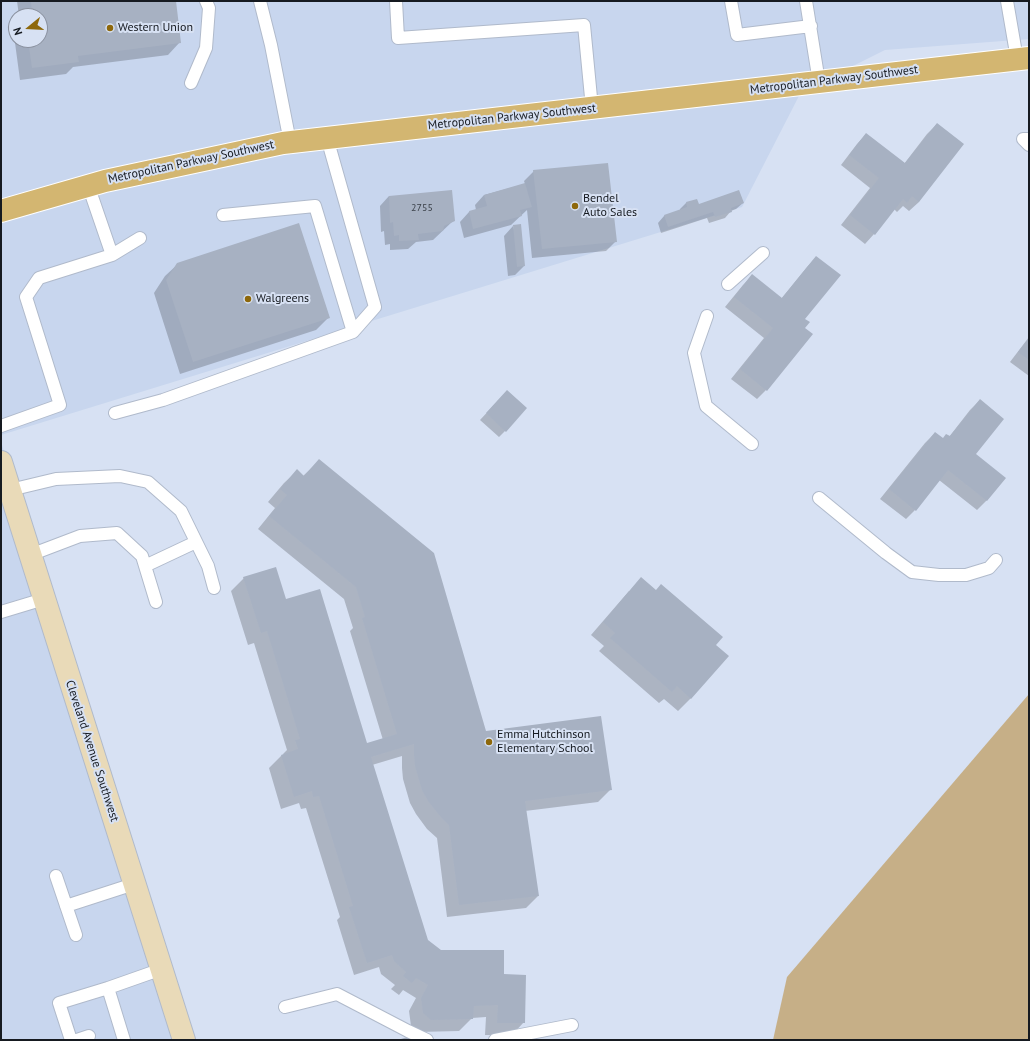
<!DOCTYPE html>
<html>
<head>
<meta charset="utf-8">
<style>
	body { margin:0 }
	#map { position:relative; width:1030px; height:1041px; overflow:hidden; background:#d7e1f3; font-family:"PT Sans",sans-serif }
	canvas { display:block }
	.frame { position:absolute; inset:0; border:2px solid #161a20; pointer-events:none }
	.north { position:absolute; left:8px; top:8px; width:40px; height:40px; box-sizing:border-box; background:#d7e1f3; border:1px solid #8a919f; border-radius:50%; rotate:252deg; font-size:11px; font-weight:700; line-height:16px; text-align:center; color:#161a20 }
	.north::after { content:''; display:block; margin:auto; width:14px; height:18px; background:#8e680b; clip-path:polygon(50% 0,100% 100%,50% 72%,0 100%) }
</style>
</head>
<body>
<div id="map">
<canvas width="1030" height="1041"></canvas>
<div class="frame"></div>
<div class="north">N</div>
</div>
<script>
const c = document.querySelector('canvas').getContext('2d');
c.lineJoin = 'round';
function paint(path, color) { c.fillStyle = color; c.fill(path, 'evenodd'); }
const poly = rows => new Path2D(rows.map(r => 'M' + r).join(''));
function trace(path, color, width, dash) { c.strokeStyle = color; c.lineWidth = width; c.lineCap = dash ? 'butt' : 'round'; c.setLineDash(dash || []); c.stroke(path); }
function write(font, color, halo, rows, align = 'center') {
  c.font = font + ' "PT Sans",sans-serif'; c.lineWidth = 4; c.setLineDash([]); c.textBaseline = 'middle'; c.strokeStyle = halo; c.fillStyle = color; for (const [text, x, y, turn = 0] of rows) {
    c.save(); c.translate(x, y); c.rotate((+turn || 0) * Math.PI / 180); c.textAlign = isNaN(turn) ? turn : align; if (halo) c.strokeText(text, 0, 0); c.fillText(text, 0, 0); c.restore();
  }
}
paint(poly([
	[1,1,1029,1,1029,39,885,50,801,92,742,207,1,435],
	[16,16,40,16,40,40,16,40],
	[1,441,70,700,194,1040,1,1040]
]), '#c8d6ee');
paint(poly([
	[1029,694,1029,1040,773,1040,787,977]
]), '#c6af87');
paint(poly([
	[17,1,175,1,180,42,168,55,73,67,66,74,20,80,13,28,16,25,16,40,40,40,40,16,19,16],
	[937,124,919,202,909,211,903,206,897,212,894,209,874,234,865,244,841,225,870,188,841,165,857,144,866,134,904,164,927,134],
	[534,171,616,241,606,251,532,258,527,210,511,225,464,238,460,222,469,212,476,210,475,205,484,195,525,184,524,181],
	[389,196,454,220,433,240,416,242,408,249,390,250,390,244,385,245,384,231,381,232,380,206],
	[686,203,699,205,743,203,736,209,731,211,725,218,709,223,707,218,661,233,658,223,664,216,680,211,680,209],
	[513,226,524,266,515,275,508,276,504,236],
	[816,257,804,319,766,390,757,399,731,379,764,338,725,307,743,285,752,276,781,299,807,267],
	[178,264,329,317,316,330,180,374,154,293,165,276],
	[1029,337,1029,376,1010,362],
	[507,391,505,431,499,437,480,420],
	[980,400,974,454,987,500,977,510,939,480,915,510,906,519,880,499,925,443,935,433,942,439,949,437,970,410],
	[319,461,486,732,611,789,598,802,525,811,538,896,526,908,447,917,437,838,427,829,416,814,410,803,403,779,402,768,402,756,372,765,427,941,441,951,503,975,524,1022,512,1035,485,1035,486,1017,472,1018,459,1031,418,1032,411,1026,409,1011,416,998,403,990,399,995,391,989,395,985,381,974,379,967,354,975,337,920,340,917,306,808,301,809,299,803,281,809,269,768,281,756,284,755,283,754,287,750,254,643,248,645,231,591,244,578,285,601,367,745,383,740,350,631,353,628,344,599,258,529,275,508,268,502,284,483,297,471,303,476],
	[629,591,655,591,715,645,691,698,678,711,664,699,659,703,599,651,604,646,591,635]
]), '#0003');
paint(poly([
	[31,1,176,1,181,43,78,56,79,62,32,68,28,40,40,40,40,16,25,16,25,15,32,14],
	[937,123,964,144,919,202,912,196,907,203,903,199,875,235,850,215,879,178,849,155,866,133,905,163],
	[608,163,617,242,542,249,533,170],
	[525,183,532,207,520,210,522,216,473,229,469,211,487,206,484,195],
	[452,190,455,221,444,226,443,231,418,234,419,240,399,241,399,235,394,236,393,222,390,223,389,196],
	[739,190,744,203,731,208,732,212,715,217,713,212,668,227,664,215,687,207,686,202,697,199,699,204],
	[299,223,330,318,193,362,166,280,177,263],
	[521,224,525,266,517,267,513,225],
	[816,256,841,275,805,319,810,322,805,328,813,334,767,391,740,369,773,328,734,297,752,274,782,298],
	[1029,338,1029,360,1018,352],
	[507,390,527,408,506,432,486,413],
	[980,399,1004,419,976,454,1006,478,987,501,948,470,916,511,889,489,935,432,943,438,946,434,950,436],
	[319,459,434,553,486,731,601,716,612,790,525,801,539,896,459,905,449,825,440,816,428,801,422,790,415,766,414,755,414,744,371,757,428,940,441,950,504,950,504,974,526,975,525,1023,497,1023,498,1005,474,1006,473,1019,431,1020,423,1013,421,998,428,985,416,978,412,983,403,976,406,972,394,961,392,955,367,963,349,907,353,906,319,796,313,797,312,791,294,797,281,755,298,749,295,740,300,739,267,631,261,633,243,577,276,567,286,599,320,589,367,743,397,734,362,618,365,617,356,587,269,516,287,495,280,489,297,469,304,476],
	[641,577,656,590,661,584,723,637,716,645,729,656,691,699,677,686,672,692,610,638,615,633,603,622],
	[410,1036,411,1040,398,1040]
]), '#a7b1c2');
const lane = poly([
	[260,1,271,45,290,142],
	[396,1,398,38,584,25,592,108],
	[731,1,737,35,811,26],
	[806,1,819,82],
	[1007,1,1017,59],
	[191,83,206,48,209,8,206,1],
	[327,138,375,307,353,332],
	[1029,139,1023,139,1029,145],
	[88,185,112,255],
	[728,284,763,253],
	[707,316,694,353,706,406,752,444],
	[115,413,163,400,353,332,315,206,223,215],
	[1,426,60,405,26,297,39,278,112,255,140,238],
	[10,490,56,479,120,476,148,482,181,511,208,566,214,588],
	[819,498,886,553,912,572,939,575,966,575,989,568,996,560],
	[30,555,80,536,117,533,142,556,156,602],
	[145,566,196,542],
	[1,612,44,599],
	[56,876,76,935],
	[66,906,134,884],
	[285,1007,337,994,408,1031,427,1040],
	[71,1040,59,1003,108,988],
	[77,1040,89,1036],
	[124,1040,108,988,162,969],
	[495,1040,572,1025]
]);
const secondary = poly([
	[1,462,184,1040]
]);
const primary = poly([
	[1,211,105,181,283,143,1029,58]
]);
trace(lane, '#b0bacb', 14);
trace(secondary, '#b0bacb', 24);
trace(primary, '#fff', 24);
trace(lane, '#fff', 12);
trace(secondary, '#e9dab8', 22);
trace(primary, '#d3b671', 22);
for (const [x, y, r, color] of [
	[110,28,4,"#8e680b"],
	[575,206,4,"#8e680b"],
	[248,299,4,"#8e680b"],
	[489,742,4,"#8e680b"]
]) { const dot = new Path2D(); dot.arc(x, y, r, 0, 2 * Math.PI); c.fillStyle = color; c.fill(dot); trace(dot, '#d7e1f3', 1.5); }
write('10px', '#3a4048', null, [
	["2755",422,208]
]);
write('12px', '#161a20', '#d7e1f3', [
	["Western Union",118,28],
	["Bendel",583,199],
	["Auto Sales",583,213],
	["Walgreens",256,299],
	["Emma Hutchinson",497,735],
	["Elementary School",497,749]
], 'left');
write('12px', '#161a20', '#d7e1f3', [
	["Metropolitan Parkway Southwest",834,80,-7],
	["Metropolitan Parkway Southwest",512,117,-6],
	["Metropolitan Parkway Southwest",191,162,-12],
	["Cleveland Avenue Southwest",92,751,72]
]);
</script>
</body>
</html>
